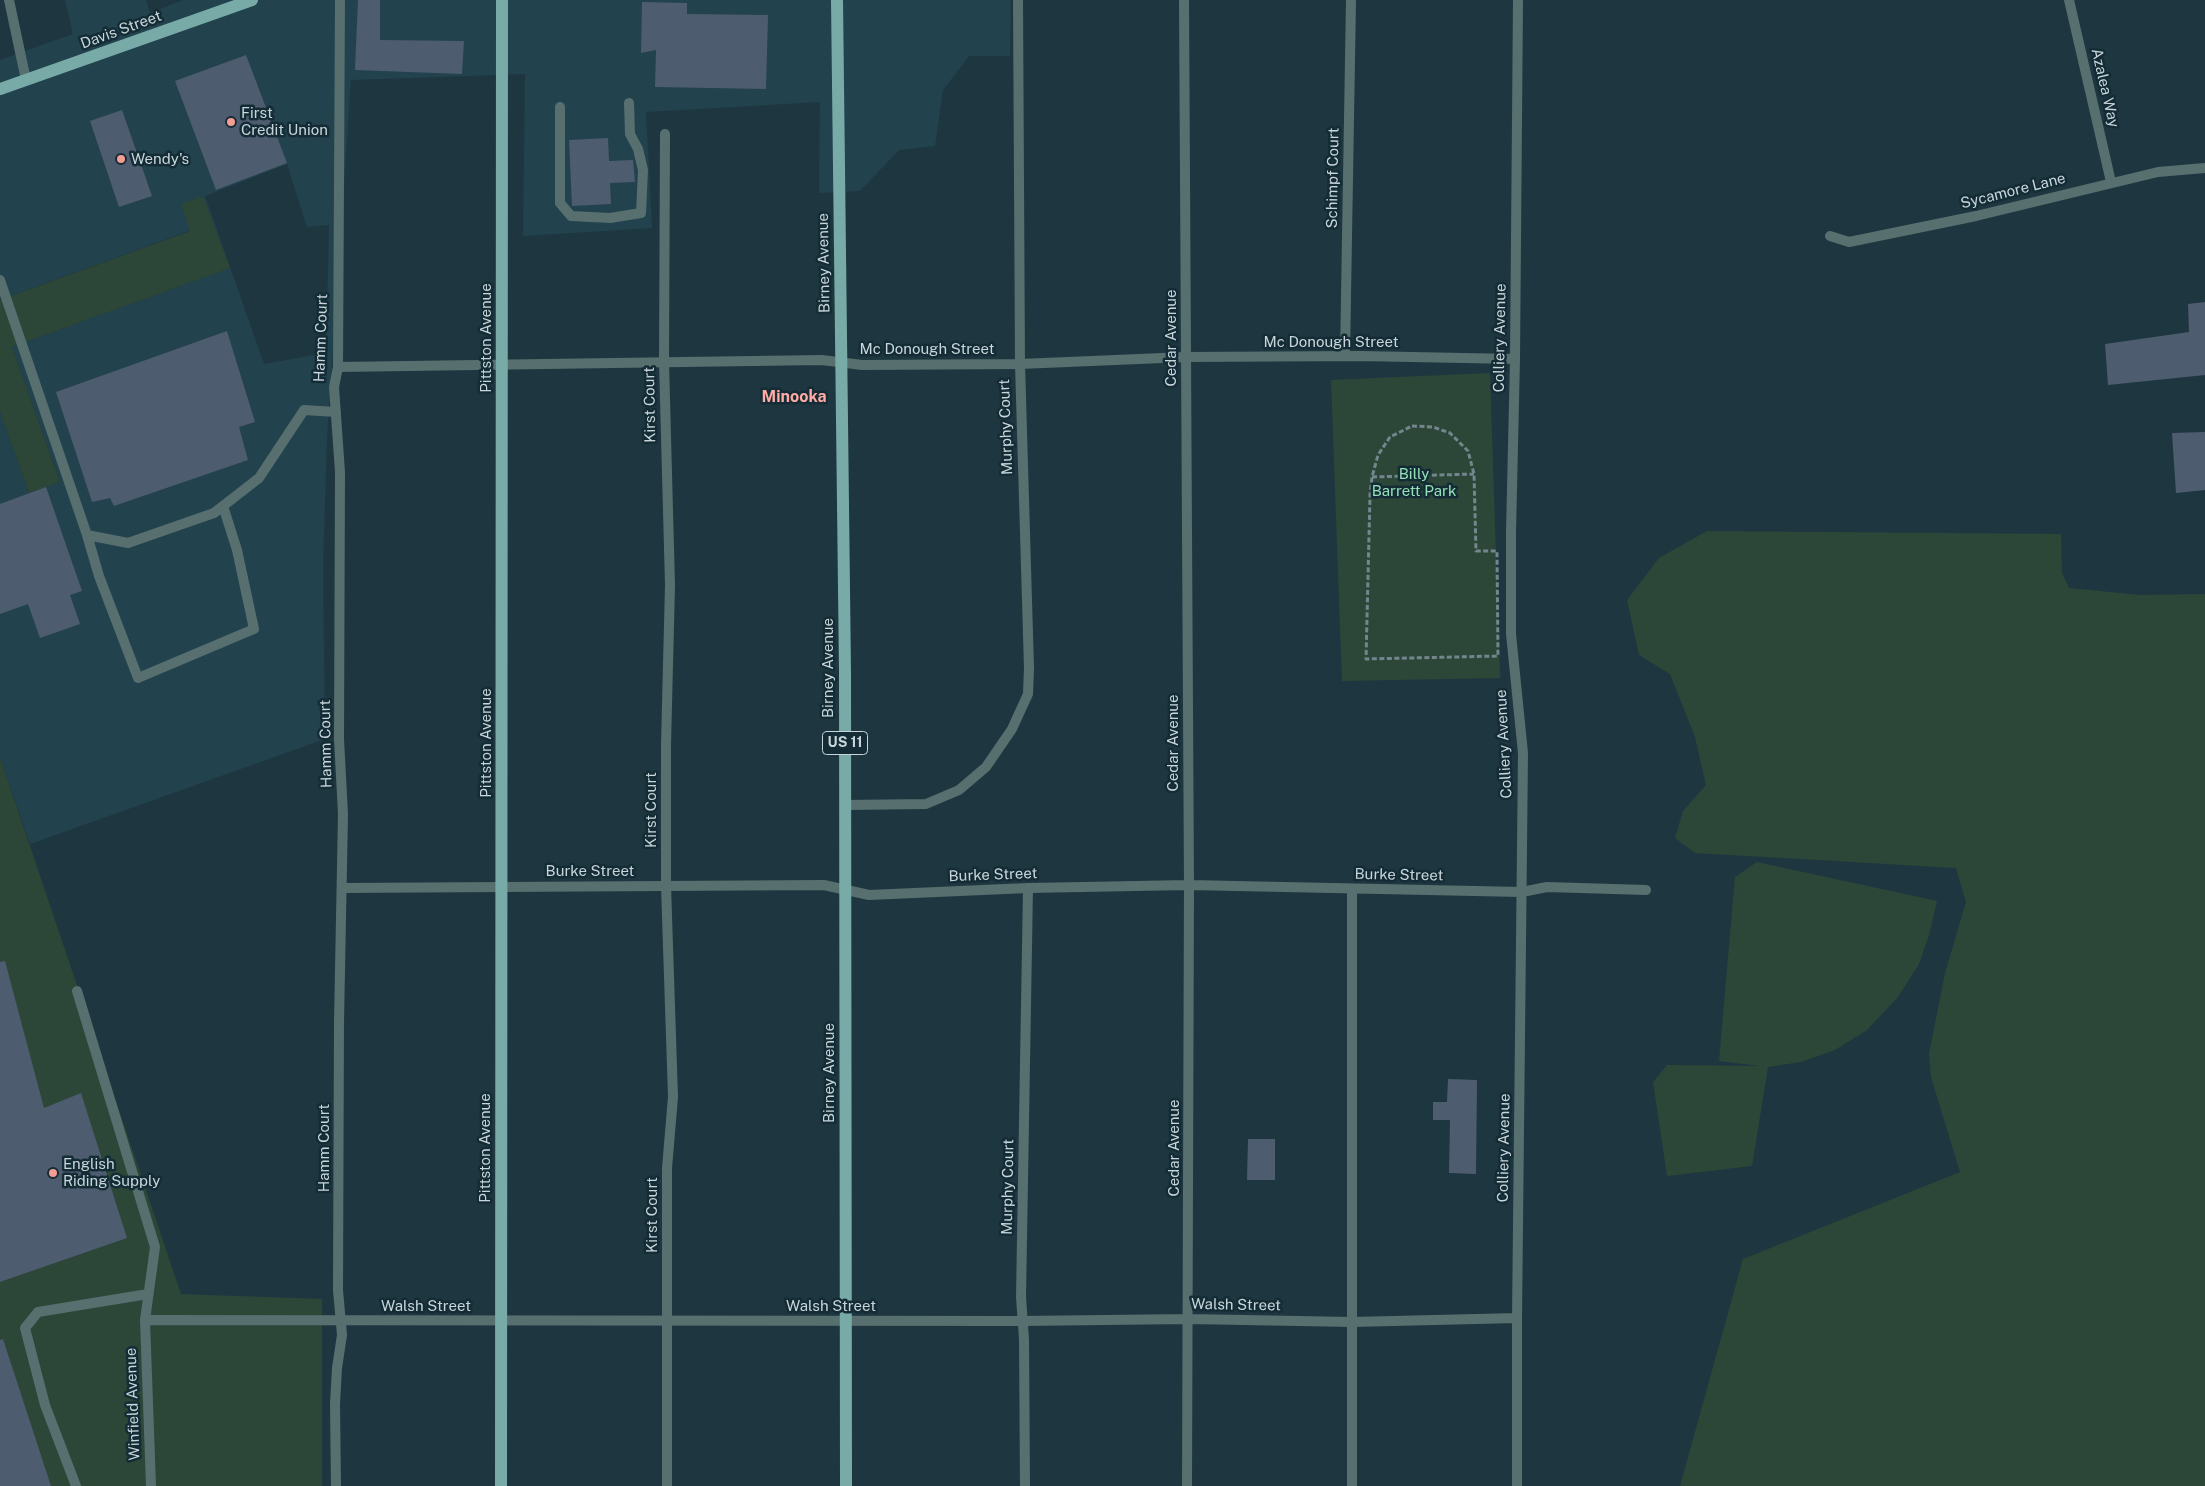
<!DOCTYPE html>
<style>
body{margin:0}
canvas{display:block;background:#1e363f}
</style>
<canvas width="2205" height="1486"></canvas>
<script>
const g = document.querySelector('canvas').getContext('2d');
g.lineJoin = 'round';
function paint(path, color) { g.fillStyle = color; g.fill(path, 'evenodd'); }
const shape = rows => new Path2D(rows.map(r => 'M' + r).join(''));
function trace(path, color, width, dash) { g.strokeStyle = color; g.lineWidth = width; g.lineCap = dash ? 'butt' : 'round'; g.setLineDash(dash || []); g.stroke(path); }
function write(font, color, halo, rows, align = 'center') {
  g.font = font + ' "Public Sans",sans-serif'; g.lineWidth = 5; g.setLineDash([]); g.textBaseline = 'middle'; g.strokeStyle = halo; g.fillStyle = color; for (const [text, x, y, turn = 0] of rows) {
    g.save(); g.translate(x, y); g.rotate((+turn || 0) * Math.PI / 180); g.textAlign = isNaN(turn) ? turn : align; if (halo) g.strokeText(text, 0, 0); g.fillText(text, 0, 0); g.restore();
  }
}
paint(shape([
 [65,0,146,0,150,13,183,0,1011,0,1010,56,969,56,943,90,935,146,899,150,860,191,819,193,820,102,646,112,652,228,523,236,525,74,351,80,327,437,323,566,325,739,30,844,0,757,0,412,29,493,60,481,12,347,229,268,203,196,199,198,191,230,0,300,0,60,73,34],
 [287,164,307,227,329,225,326,353,264,364,205,196]
]), '#22424e');
paint(shape([
 [203,196,230,268,12,347,60,482,29,493,0,412,0,300,190,231,181,204],
 [1490,373,1500,678,1342,681,1331,380],
 [1707,531,2061,534,2062,573,2069,588,2141,595,2205,594,2205,1486,1680,1486,1743,1259,1960,1172,1931,1077,1929,1054,1945,973,1966,902,1956,868,1695,853,1675,838,1683,811,1706,785,1695,737,1670,674,1639,655,1627,600,1659,558],
 [0,757,181,1294,322,1299,322,1486,0,1486],
 [1757,862,1937,901,1929,935,1919,964,1898,997,1867,1030,1835,1050,1801,1062,1768,1067,1752,1166,1667,1176,1653,1082,1667,1065,1760,1066,1719,1061,1735,877]
]), '#2c4638');
paint(shape([
 [358,0,380,0,380,40,464,41,462,74,355,70],
 [642,2,687,3,687,14,768,15,766,89,655,87,656,50,641,53],
 [246,55,287,163,216,190,175,81],
 [122,110,152,196,119,207,90,121],
 [608,138,609,161,633,160,635,182,610,183,611,204,572,206,569,140],
 [2205,302,2205,375,2108,385,2105,344,2189,332,2188,304],
 [227,331,255,422,239,427,248,460,114,506,110,498,92,502,56,392],
 [2205,432,2205,490,2176,493,2172,433],
 [46,487,82,591,70,595,80,624,40,638,28,604,0,614,0,504],
 [5,961,44,1108,81,1093,127,1238,0,1282,0,962],
 [1448,1079,1477,1080,1476,1174,1449,1173,1450,1120,1433,1120,1433,1102,1447,1102],
 [1248,1139,1275,1139,1275,1180,1247,1180],
 [3,1339,51,1486,0,1486,0,1340]
]), '#4e5c6f');
trace(shape([
 [1412,426,1433,427,1450,433,1468,451,1474,474,1476,551,1497,551,1498,656,1366,659,1370,495,1372,477,1378,455,1390,437,1412,426],
 [1372,477,1474,474]
]), '#73868d', 3, [5, 2.5]);
trace(shape([
 [560,107,560,203,571,216,610,218,641,213,643,170,638,149,630,134,629,103],
 [665,134,664,362,670,585,666,744,666,886,673,1097,667,1168,667,1486],
 [0,280,87,535,99,576,138,678,254,629,237,550,223,506],
 [1345,356,1351,0],
 [87,535,128,543,214,513,259,478,304,410,336,412],
 [845,805,926,804,959,790,986,767,1012,729,1028,694,1029,668,1020,364,1018,0],
 [77,991,155,1247,145,1320],
 [76,1486,45,1405,25,1328,38,1312,148,1294],
 [336,1486,335,1404,337,1368,342,1335,338,1290,339,1022,343,814,339,739,340,472,334,387,338,367,340,0],
 [1025,1486,1024,1339,1021,1297,1028,888],
 [1352,1486,1352,889]
]), '#576f6e', 10);
trace(shape([
 [9,0,26,80],
 [1184,0,1189,885,1187,1486],
 [2069,0,2111,182],
 [1830,236,1849,242,1976,216,2158,172,2205,168],
 [338,367,822,360,862,365,1020,364,1186,357,1360,356,1515,359],
 [342,888,824,885,869,895,1028,888,1189,885,1522,892,1547,887,1646,890],
 [151,1486,145,1320,1021,1321,1189,1319,1352,1322,1517,1318],
 [1517,1486,1517,1318,1523,753,1511,634,1511,532,1515,359,1518,0]
]), '#576f6e', 10);
trace(shape([
 [837,0,845,672,846,1486],
 [0,89,252,0],
 [501,1486,502,0]
]), '#78aba8', 12);
for (const [x, y, r, color] of [
 [231,122,5,"#f59c95"],
 [121,159,5,"#f59c95"],
 [53,1173,5,"#f59c95"]
]) { const dot = new Path2D(); dot.arc(x, y, r, 0, 2 * Math.PI); g.fillStyle = color; g.fill(dot); trace(dot, '#142c35', 2); }
for (const [x, y, w] of [
 [845,743,45]
]) { const box = new Path2D(); box.roundRect(x - w / 2, y - 11.5, w, 23, 4); g.fillStyle = '#142c35'; g.fill(box); trace(box, '#c8d6db', 1); }
write('bold 14px', '#c8d6db', null, [
 ["US 11",845,743]
]);
write('15px', '#c8d6db', '#142c35', [
 ["Davis Street",121,30,-20],
 ["Azalea Way",2105,88,77],
 ["Schimpf Court",1333,178,-89],
 ["Sycamore Lane",2013,191,-14],
 ["Birney Avenue",824,263,-91],
 ["Hamm Court",321,338,-88],
 ["Pittston Avenue",486,338,-90],
 ["Cedar Avenue",1171,338,-90],
 ["Colliery Avenue",1500,338,-89],
 ["Mc Donough Street",1331,342],
 ["Mc Donough Street",927,349],
 ["Kirst Court",650,405,-91],
 ["Murphy Court",1006,427,-92],
 ["Birney Avenue",828,668,-90],
 ["Pittston Avenue",486,743,-90],
 ["Cedar Avenue",1173,743,-90],
 ["Hamm Court",326,744,-91],
 ["Colliery Avenue",1504,744,-93],
 ["Kirst Court",651,810,-90],
 ["Burke Street",590,871],
 ["Burke Street",993,875,-2],
 ["Burke Street",1399,875,1],
 ["Birney Avenue",829,1073,-90],
 ["Hamm Court",324,1148,-90],
 ["Pittston Avenue",485,1148,-90],
 ["Cedar Avenue",1174,1148,-90],
 ["Colliery Avenue",1504,1148,-89],
 ["Murphy Court",1008,1187,-89],
 ["Kirst Court",652,1215,-90],
 ["Walsh Street",1236,1305,1],
 ["Walsh Street",426,1306],
 ["Walsh Street",831,1306],
 ["Winfield Avenue",133,1404,-92]
]);
write('15px', '#c8d6db', '#142c35', [
 ["First",241,113],
 ["Credit Union",241,130],
 ["Wendy's",131,159],
 ["English",63,1164],
 ["Riding Supply",63,1181]
], 'left');
write('15px', '#95e0b7', '#142c35', [
 ["Billy",1414,474],
 ["Barrett Park",1414,491]
]);
write('bold 16px', '#ffaba4', '#142c35', [
 ["Minooka",794,397]
]);
</script>
